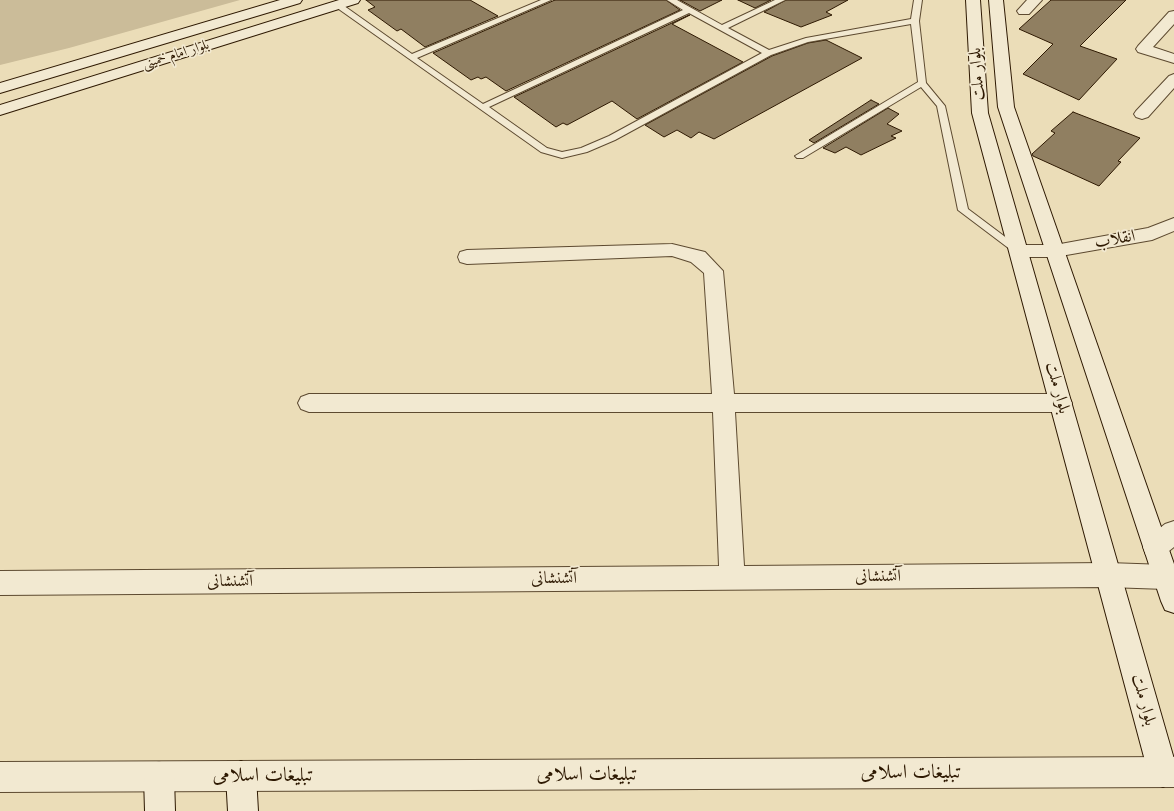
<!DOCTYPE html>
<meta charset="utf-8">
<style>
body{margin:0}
canvas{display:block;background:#ebddb8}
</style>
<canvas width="1174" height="811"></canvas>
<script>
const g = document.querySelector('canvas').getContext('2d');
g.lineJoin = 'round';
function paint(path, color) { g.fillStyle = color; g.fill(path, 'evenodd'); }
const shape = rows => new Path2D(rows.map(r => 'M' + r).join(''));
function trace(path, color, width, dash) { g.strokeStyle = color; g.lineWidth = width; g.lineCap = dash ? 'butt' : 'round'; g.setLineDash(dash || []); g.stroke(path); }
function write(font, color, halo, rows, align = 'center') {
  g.font = font + ' Cardo,Amiri,serif'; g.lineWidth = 3.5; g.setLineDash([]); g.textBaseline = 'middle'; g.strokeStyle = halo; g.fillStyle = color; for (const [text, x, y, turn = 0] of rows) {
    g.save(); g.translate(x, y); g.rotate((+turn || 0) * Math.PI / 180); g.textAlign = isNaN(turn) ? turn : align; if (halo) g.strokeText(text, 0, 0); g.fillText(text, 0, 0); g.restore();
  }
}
paint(shape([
 [0,0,240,0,69,48,0,65]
]), '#cbbc99');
const building = shape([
 [366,0,470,0,498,16,425,47,401,29,397,31,368,10,375,7,366,0],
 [555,0,666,0,680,10,506,91,486,77,481,79,478,77,471,80,433,53,555,0],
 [680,0,722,0,700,11,680,0],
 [738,0,771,0,755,8,738,0],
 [786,0,848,0,826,12,832,15,801,27,764,12,786,0],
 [1051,0,1126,0,1080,46,1117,59,1079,100,1023,74,1053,44,1019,29,1051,0],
 [689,15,690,15,672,24,743,62,637,119,612,101,567,125,563,123,556,127,514,97,689,15],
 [826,40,862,58,714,139,699,132,691,138,677,130,664,137,645,125,772,56,808,43,826,40],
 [871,100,879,104,814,143,809,140,871,100],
 [888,108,899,114,887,124,902,131,891,136,896,138,861,155,846,147,835,153,823,148,888,108],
 [1073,112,1140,138,1118,161,1121,162,1099,186,1033,156,1032,154,1055,133,1051,131,1073,112]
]);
paint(building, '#907f61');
trace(building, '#2e1902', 1);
const lane = shape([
 [541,0,551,0,417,58,483,104,683,10,667,0,677,0,722,25,775,0,785,0,728,28,769,50,806,38,911,19,914,0,922,0,919,21,926,83,945,106,968,209,1024,251,1019,255,1015,253,958,210,937,106,921,87,803,158,797,158,795,156,918,82,911,24,808,42,771,55,615,140,587,152,562,158,541,152,333,5,340,3,412,54,541,0],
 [689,13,762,53,609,136,581,148,562,152,547,148,489,107,689,13]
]);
const street = shape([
 [1027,0,1042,0,1029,14,1019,14,1017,11,1027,0],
 [1174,11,1174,24,1153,47,1174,54,1174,63,1138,52,1136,49,1138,46,1169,12,1174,11],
 [1174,74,1174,88,1148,117,1142,119,1136,117,1134,114,1136,111,1169,76,1174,74],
 [1174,218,1174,231,1152,240,1055,257,1019,257,1012,256,1010,251,1012,246,1019,245,1055,245,1148,228,1174,218],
 [672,244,705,252,723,271,734,394,1061,394,1069,397,1072,403,1069,409,1061,412,735,412,744,566,1108,563,1166,565,1174,568,1174,586,1166,589,1108,587,0,595,0,571,719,566,713,412,309,412,301,409,298,403,301,397,309,394,712,394,704,273,691,262,672,256,467,264,460,262,458,257,460,252,467,250,672,244],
 [1174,521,1174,547,1164,555,1155,558,1146,555,1143,547,1146,539,1165,524,1174,521],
 [1174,757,1174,787,0,792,0,762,1174,757]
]);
const secondary = shape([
 [280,0,302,0,300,3,0,93,0,83,280,0],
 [339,0,360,0,358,3,0,115,0,105,339,0],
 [966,0,980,0,988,113,1174,759,1174,781,1163,787,1153,782,1148,772,972,113,966,0],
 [989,0,1003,0,1014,107,1174,564,1174,613,1165,610,1161,601,998,107,989,0],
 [241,761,251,766,256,776,258,811,228,811,226,776,231,766,241,761],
 [159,762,169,767,174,777,175,811,145,811,144,777,149,767,159,762]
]);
trace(lane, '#5d4a30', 2);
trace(street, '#5d4a30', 2);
trace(secondary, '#2e1902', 2);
paint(lane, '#f2e9d1');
paint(street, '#f2e9d1');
paint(secondary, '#f2e9d1');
write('14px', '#2e1902', '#f2e9d1', [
 ["بلوار امام خمینی",176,55,-17]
]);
write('17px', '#2e1902', '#f2e9d1', [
 ["بلوار ملت",978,74,-94],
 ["انقلاب",1115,240,-10],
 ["بلوار ملت",1057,388,75],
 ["آتشنشانی",878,577],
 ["آتشنشانی",554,579],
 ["آتشنشانی",230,582],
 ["بلوار ملت",1143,700,75]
]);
write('20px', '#2e1902', '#f2e9d1', [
 ["تبلیغات اسلامی",911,773],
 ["تبلیغات اسلامی",587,775],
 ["تبلیغات اسلامی",263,776]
]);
</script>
